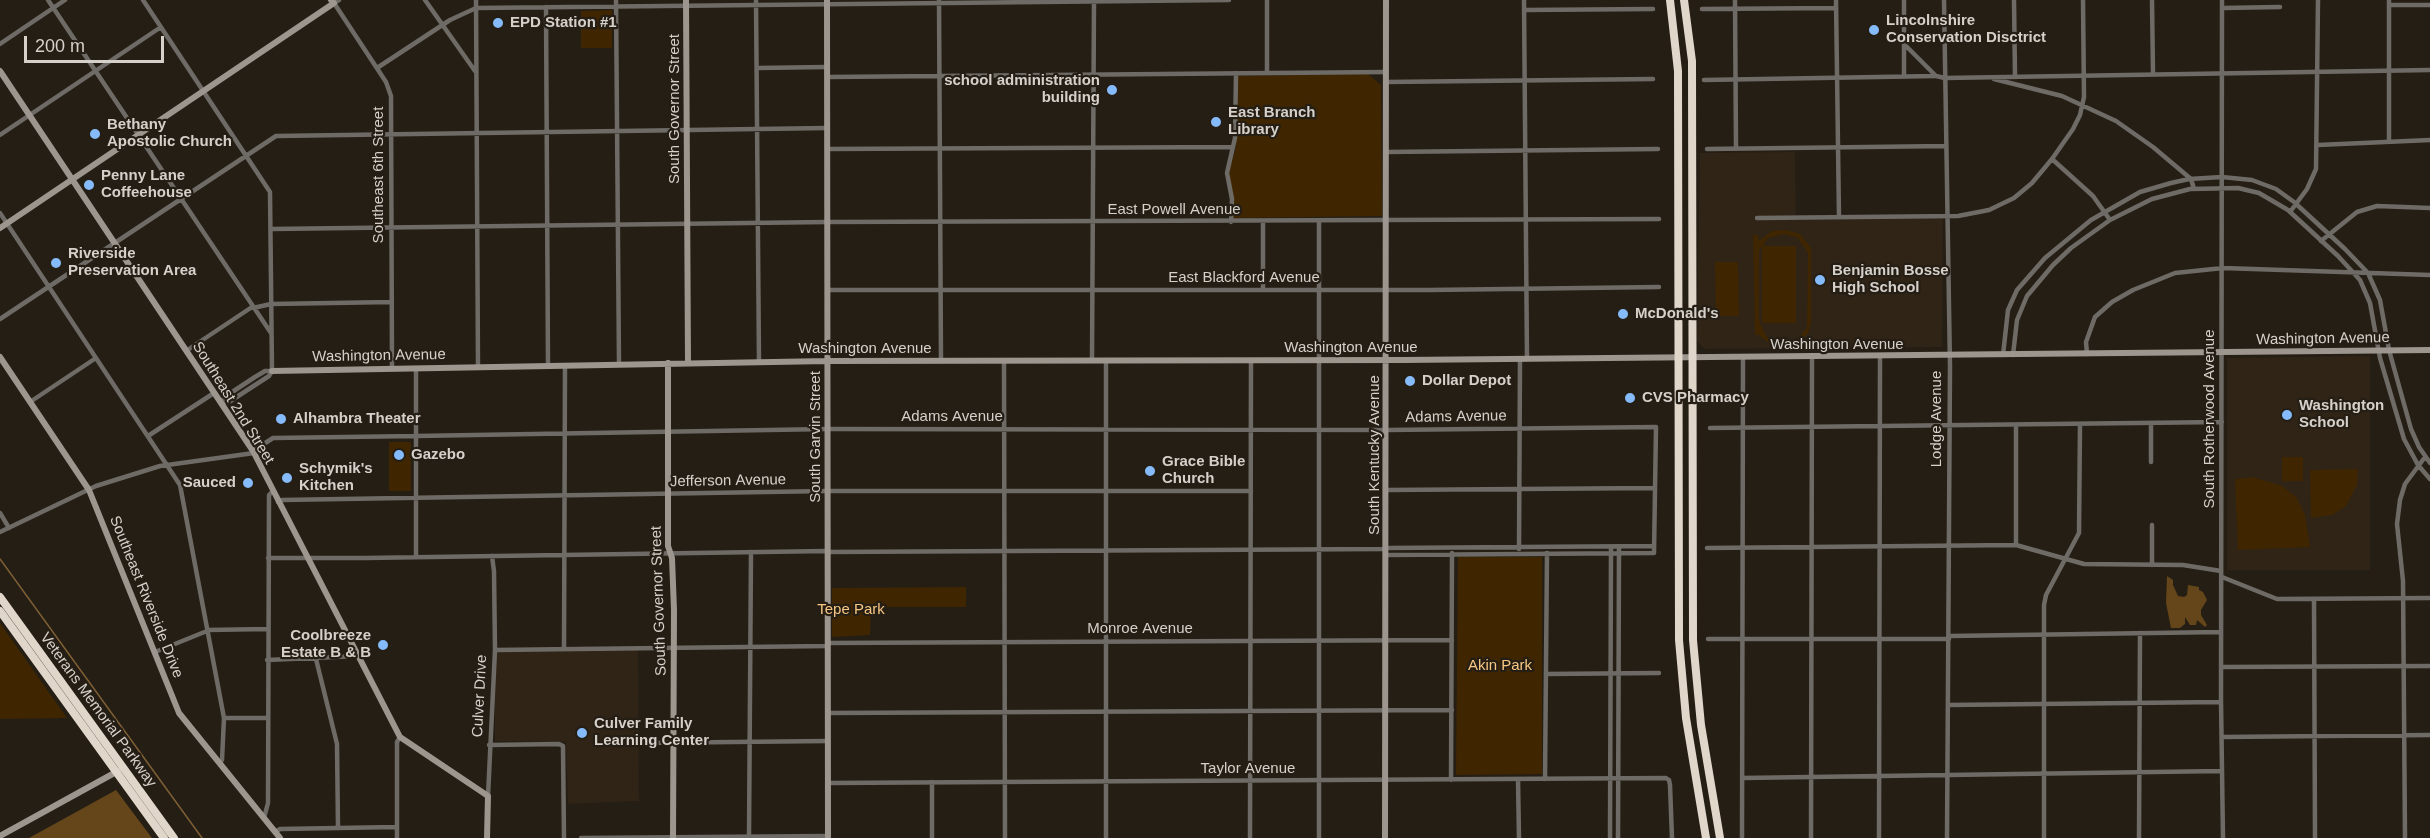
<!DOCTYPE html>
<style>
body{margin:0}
#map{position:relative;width:2430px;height:838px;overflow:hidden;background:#251e15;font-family:Helvetica,sans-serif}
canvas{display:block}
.scale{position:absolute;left:24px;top:36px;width:140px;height:27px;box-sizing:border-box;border:3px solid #d5d0ca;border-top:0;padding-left:8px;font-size:18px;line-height:21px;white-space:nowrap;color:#d5d0ca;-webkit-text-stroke:4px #251e15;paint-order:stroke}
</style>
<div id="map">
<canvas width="2430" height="838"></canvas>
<div class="scale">200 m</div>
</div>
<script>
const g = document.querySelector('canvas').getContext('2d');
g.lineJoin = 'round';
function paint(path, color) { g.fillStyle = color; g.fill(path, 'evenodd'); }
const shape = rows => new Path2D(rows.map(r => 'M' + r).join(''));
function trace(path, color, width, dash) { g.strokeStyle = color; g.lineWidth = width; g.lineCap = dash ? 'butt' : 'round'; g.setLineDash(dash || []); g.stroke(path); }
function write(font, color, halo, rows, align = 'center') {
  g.font = font + ' Helvetica,sans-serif'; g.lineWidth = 4.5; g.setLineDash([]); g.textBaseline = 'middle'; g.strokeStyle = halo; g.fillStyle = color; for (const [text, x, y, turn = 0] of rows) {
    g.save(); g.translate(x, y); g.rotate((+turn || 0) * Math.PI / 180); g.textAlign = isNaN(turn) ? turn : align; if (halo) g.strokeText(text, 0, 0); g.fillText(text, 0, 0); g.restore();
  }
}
paint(shape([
 [1795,152,1796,220,1943,218,1942,347,1704,349,1697,341,1700,153],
 [2370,356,2370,570,2227,570,2227,358],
 [638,649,639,801,568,804,566,742,495,741,495,650]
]), '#2f2416');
paint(shape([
 [612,10,612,48,581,48,581,11],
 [1368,74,1381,85,1382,216,1233,218,1229,172,1236,147,1238,76],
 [1786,230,1800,234,1811,248,1811,322,1808,333,1802,340,1791,346,1781,347,1769,343,1759,335,1755,335,1753,235,1758,235,1759,241,1772,231],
 [1784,234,1798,238,1808,253,1807,328,1798,339,1785,344,1773,341,1766,336,1759,320,1759,251,1768,238],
 [1762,246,1796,246,1796,323,1762,323],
 [1715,262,1738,262,1739,316,1716,316],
 [389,442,411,442,411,491,389,491],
 [2282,457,2303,457,2303,481,2282,481],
 [2358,469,2357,485,2346,506,2332,515,2311,518,2310,470],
 [2253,477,2282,486,2296,497,2305,515,2310,547,2238,550,2235,479],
 [1458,557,1542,557,1542,774,1456,775],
 [966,587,966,607,871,607,870,635,832,637,832,588],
 [0,623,67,718,0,719]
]), '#3f2600');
paint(shape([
 [2167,576,2173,580,2173,585,2178,596,2184,597,2187,595,2188,585,2199,587,2199,590,2203,592,2207,600,2201,610,2201,615,2207,625,2205,627,2197,620,2196,625,2190,625,2185,617,2185,624,2180,628,2171,628,2166,603],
 [116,790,152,838,29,838]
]), '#64461a');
trace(shape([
 [0,559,202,838]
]), '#7f6035', 1.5);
trace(shape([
 [48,0,271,333],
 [143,0,270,192,272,371],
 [339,0,334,3,386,82,391,96,392,367],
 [425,0,475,71],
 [476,0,478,366],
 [616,0,619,364],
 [756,0,759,362],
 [939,0,941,360],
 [1267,0,1267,72],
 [1524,0,1527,359],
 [1735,0,1736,148],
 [1836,0,1839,217],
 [1904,0,1904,76],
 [1944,0,1950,366,1947,838],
 [2014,0,2015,76],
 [2152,0,2153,73],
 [2222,0,2221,701,2223,838],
 [2389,5,2430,5],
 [546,7,548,365],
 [2222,8,2280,7],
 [1702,9,1836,8],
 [1524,10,1653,9],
 [0,44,65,0],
 [1904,44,1936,76,1945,78,2430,70],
 [377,68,450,20,476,8,1229,0],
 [757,68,827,67],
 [827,77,1386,72],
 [1994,79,2062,96,2116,121,2153,147,2191,179,2194,189],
 [1704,80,1935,76],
 [1386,82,1653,79],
 [0,135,161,27],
 [2389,141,2389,0],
 [2318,145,2430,140],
 [827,149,1233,147],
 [1707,149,1946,146],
 [1386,152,1658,149],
 [2052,159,2093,196,2110,220],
 [2290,212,2307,189,2316,169,2318,0],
 [0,213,180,485,224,718,222,760,219,763],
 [1757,218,1958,216,1989,210,2014,198,2032,183,2052,159,2073,129,2080,115,2084,97,2083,0],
 [1231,222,1232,199,1227,173,1235,138,1236,73],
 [1319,222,1319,838],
 [271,229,827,222,1659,219],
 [2321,241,2357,212,2377,206,2430,208],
 [828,290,1430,290,1659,287],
 [1263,290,1263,222],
 [253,308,271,304,392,302],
 [0,319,276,136,827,128],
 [186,351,252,307],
 [2087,354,2086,342,2095,317,2112,302,2133,290,2175,273,2223,268,2430,275],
 [2003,355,2008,310,2017,290,2045,258,2091,220,2140,192,2171,183,2189,179,2222,177,2252,180,2276,189,2294,202,2345,249,2368,273,2380,300,2389,350,2411,429,2419,447,2430,463],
 [2013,355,2017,320,2027,296,2053,265,2071,248,2110,220,2152,199,2190,189,2238,188,2259,193,2288,210,2338,256,2360,280,2370,303,2380,358,2404,439,2418,465,2430,479],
 [1004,360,1005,838],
 [1092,360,1094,0],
 [30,402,96,358],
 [221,402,226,396,255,377,265,371,272,371],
 [221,402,229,402,269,376,272,371],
 [2151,423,2151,462],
 [2016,425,2016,545],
 [1710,428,2222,422],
 [148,436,214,393],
 [253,451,273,438,416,436,827,429,1387,430,1656,427,1654,553,1387,555],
 [1387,490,1655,488],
 [278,502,282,500,827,491,1251,491],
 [0,513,9,528],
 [2152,525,2152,565],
 [0,532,96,486,160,466,254,453],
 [1387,548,1654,546],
 [1707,548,2016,545,2084,564,2183,565,2221,571],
 [1519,549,1520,359],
 [827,552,1386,549],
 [416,557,416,368],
 [268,558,365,558,827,551],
 [2222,577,2277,599,2430,598],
 [2314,599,2315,838],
 [207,630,268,629],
 [1949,636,2221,632],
 [1708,639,1949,639],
 [828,643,1452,640],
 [564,649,565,365],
 [495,650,828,646],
 [155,652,207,631],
 [316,659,337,744,338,828],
 [267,660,358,656],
 [2221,667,2430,666],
 [1546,674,1659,673],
 [1948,705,2221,702],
 [828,713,1452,710],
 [224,718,267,718],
 [2222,737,2430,735],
 [638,743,828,741],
 [489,745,559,744,563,746,564,838],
 [1742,778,2222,771],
 [1518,779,1519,838],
 [1545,779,1547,553],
 [1451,780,1452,553],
 [828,783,1666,778,1669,780,1670,785,1672,838],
 [488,796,495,650,494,571,492,556],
 [264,818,268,803,269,495,273,491],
 [275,832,280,829,396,827],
 [749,836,751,552],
 [397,838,397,742,400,737],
 [581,838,828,836],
 [932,838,932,782],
 [1106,838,1106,360],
 [1250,838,1251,360],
 [1610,838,1611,547],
 [1618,838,1619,546],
 [1742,838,1743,358],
 [1811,838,1812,357],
 [1879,838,1880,357],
 [2044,838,2044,605,2046,595,2079,533,2080,424],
 [2139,838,2140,633],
 [2405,838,2403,581,2397,524,2400,500,2405,484,2425,457]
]), '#6e6b66', 4.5);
trace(shape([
 [686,0,688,363],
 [827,0,828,838],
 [0,71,253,451,400,737,488,796,487,838],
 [0,228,334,3,331,0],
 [0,357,89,490,179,713,280,838],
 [668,363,668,546,672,558,674,610,673,838],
 [272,371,828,361,1403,360,2430,350],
 [0,836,118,771],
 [1385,838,1386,0]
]), '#9c968e', 6);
trace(shape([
 [1670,0,1678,71,1679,640,1686,718,1706,838],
 [1684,0,1692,61,1693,640,1701,725,1720,838],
 [0,597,174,838],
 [0,611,164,838]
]), '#e0d6ca', 8);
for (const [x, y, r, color] of [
 [498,23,6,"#86bbfb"],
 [1874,30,6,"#86bbfb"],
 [1112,90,6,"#86bbfb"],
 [1216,122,6,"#86bbfb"],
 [95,134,6,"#86bbfb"],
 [89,185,6,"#86bbfb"],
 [56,263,6,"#86bbfb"],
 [1820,280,6,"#86bbfb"],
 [1623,314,6,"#86bbfb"],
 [1410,381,6,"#86bbfb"],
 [1630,398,6,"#86bbfb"],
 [2287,415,6,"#86bbfb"],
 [281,419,6,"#86bbfb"],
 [399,455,6,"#86bbfb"],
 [1150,471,6,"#86bbfb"],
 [287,478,6,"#86bbfb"],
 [248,483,6,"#86bbfb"],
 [383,645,6,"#86bbfb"],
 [582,733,6,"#86bbfb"]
]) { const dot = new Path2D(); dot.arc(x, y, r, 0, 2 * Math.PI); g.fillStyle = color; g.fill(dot); trace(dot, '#251e15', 2); }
write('bold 15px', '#d5d0ca', '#251e15', [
 ["Lincolnshire",1886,21],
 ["Conservation Disctrict",1886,38],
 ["EPD Station #1",510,23],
 ["school administration",1100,81,"right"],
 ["building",1100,98,"right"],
 ["East Branch",1228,113],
 ["Library",1228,130],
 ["Bethany",107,125],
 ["Apostolic Church",107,142],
 ["Penny Lane",101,176],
 ["Coffeehouse",101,193],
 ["Riverside",68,254],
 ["Preservation Area",68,271],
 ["Benjamin Bosse",1832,271],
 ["High School",1832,288],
 ["McDonald's",1635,314],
 ["Dollar Depot",1422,381],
 ["CVS Pharmacy",1642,398],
 ["Washington",2299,406],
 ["School",2299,423],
 ["Alhambra Theater",293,419],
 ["Gazebo",411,455],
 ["Grace Bible",1162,462],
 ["Church",1162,479],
 ["Schymik's",299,469],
 ["Kitchen",299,486],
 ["Sauced",236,483,"right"],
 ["Coolbreeze",371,636,"right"],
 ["Estate B & B",371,653,"right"],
 ["Culver Family",594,724],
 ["Learning Center",594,741]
], 'left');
write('15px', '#d5d0ca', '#251e15', [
 ["South Governor Street",675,109,-90],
 ["Southeast 6th Street",379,175,-90],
 ["East Powell Avenue",1174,210],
 ["East Blackford Avenue",1244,278],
 ["Washington Avenue",2323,339,-1],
 ["Washington Avenue",1837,345],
 ["Washington Avenue",1351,348],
 ["Washington Avenue",865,349],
 ["Washington Avenue",379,356,-1],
 ["Southeast 2nd Street",233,403,58],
 ["Adams Avenue",952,417],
 ["Adams Avenue",1456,417,-1],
 ["Lodge Avenue",1937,419,-90],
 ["South Rotherwood Avenue",2210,419,-90],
 ["South Garvin Street",816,437,-90],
 ["South Kentucky Avenue",1375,455,-90],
 ["Jefferson Avenue",728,481,-1],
 ["Southeast Riverside Drive",146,597,68],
 ["South Governor Street",659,601,-92],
 ["Monroe Avenue",1140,629],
 ["Culver Drive",480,696,-87],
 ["Veterans Memorial Parkway",98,710,54],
 ["Taylor Avenue",1248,769]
]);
write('15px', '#f7c682', '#251e15', [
 ["Tepe Park",851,610],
 ["Akin Park",1500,666]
]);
</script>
